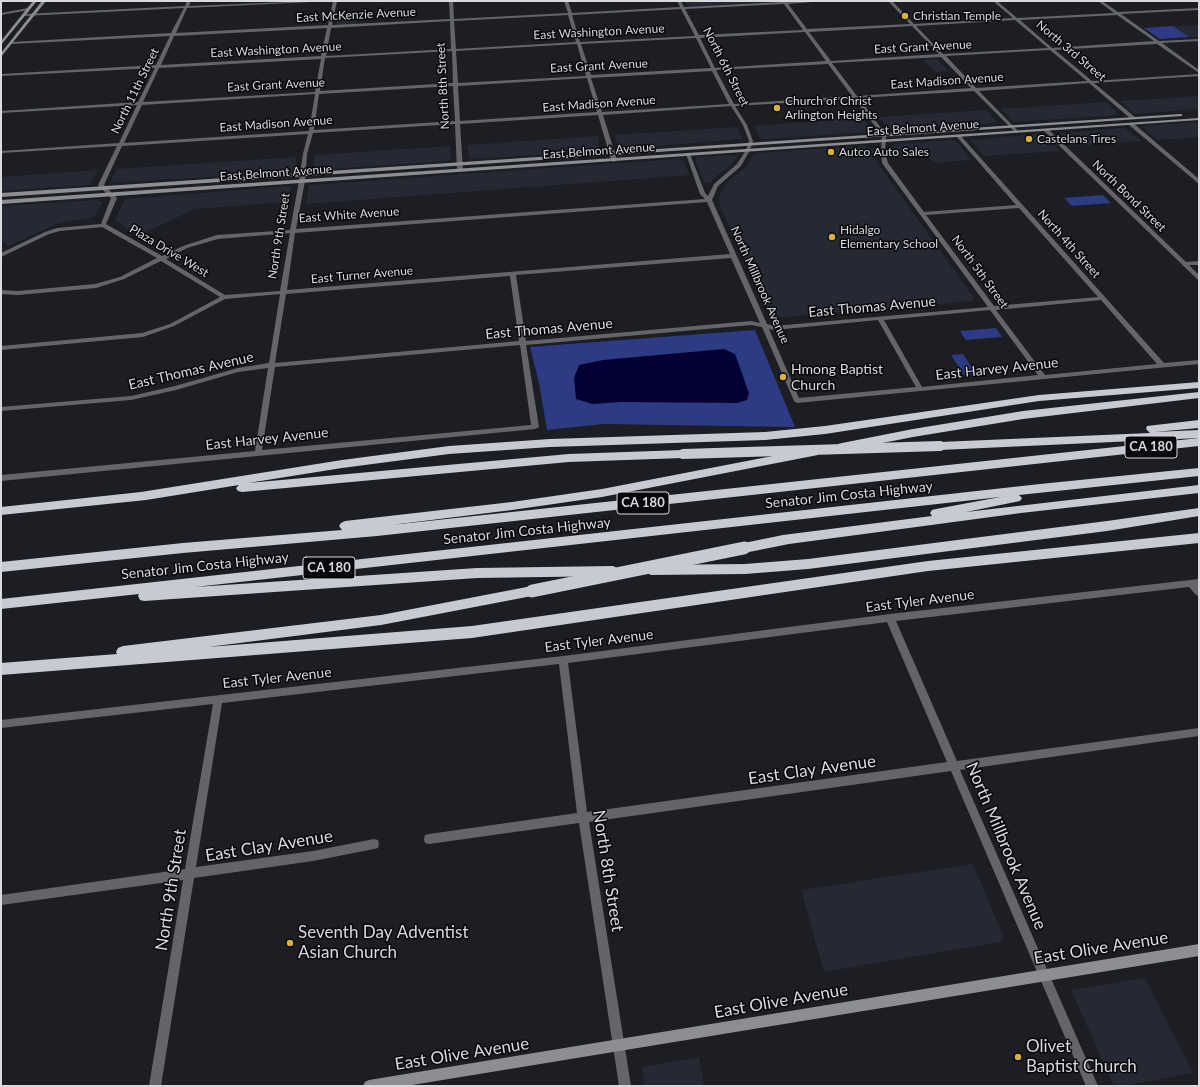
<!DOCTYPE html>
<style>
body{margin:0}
#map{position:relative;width:1200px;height:1087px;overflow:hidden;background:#1c1e24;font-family:Lato,sans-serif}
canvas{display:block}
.frame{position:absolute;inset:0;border:2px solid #d8dade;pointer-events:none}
</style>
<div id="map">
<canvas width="1200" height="1087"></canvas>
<div class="frame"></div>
</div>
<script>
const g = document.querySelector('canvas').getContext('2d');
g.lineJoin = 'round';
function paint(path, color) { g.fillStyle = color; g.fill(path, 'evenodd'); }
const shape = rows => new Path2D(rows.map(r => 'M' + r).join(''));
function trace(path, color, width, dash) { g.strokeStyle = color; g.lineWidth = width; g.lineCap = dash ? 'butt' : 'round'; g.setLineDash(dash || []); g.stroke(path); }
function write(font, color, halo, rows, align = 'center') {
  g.font = font + ' Lato,sans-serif'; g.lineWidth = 3; g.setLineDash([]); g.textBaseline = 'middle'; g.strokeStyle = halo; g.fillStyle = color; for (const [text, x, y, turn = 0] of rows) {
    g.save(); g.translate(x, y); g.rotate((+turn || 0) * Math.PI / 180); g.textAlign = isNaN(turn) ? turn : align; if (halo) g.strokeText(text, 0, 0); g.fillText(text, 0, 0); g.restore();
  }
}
paint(shape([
 [685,1,778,1,689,6,687,5],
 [358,12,356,24,336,25,338,13],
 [1199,25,1199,37,1189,37,1173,26],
 [937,59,949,71,935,72,923,60],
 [1199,96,1199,109,1135,114,1120,101],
 [1106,102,1119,115,1014,122,1001,109],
 [986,110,998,123,889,130,879,117],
 [863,118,873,132,761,139,753,126],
 [1199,122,1199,137,1157,140,1142,126],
 [737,127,743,139,620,149,614,135],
 [1125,128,1141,141,1070,146,1057,133],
 [1040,134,1045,135,1060,151,984,156,970,140],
 [598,136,599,151,470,159,467,145],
 [951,140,956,141,971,160,933,163,928,156,892,158,891,153,893,146,895,144],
 [450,146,451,159,447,161,314,170,314,155],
 [865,146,874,149,876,161,974,298,972,301,931,305,775,318,770,316,720,206,719,198,722,190,727,182,746,167,753,155,756,153],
 [735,155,738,156,733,163,714,178,710,183,704,183,695,159,697,157],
 [296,157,296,170,292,172,110,183,116,169],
 [678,159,683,160,690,175,306,204,309,185],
 [98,170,89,185,1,191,1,177],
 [291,186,288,202,195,209,137,236,115,220,125,199],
 [96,200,103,202,94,217,56,224,9,246,1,241,1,206],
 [973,864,1003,936,1003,940,1000,942,824,972,801,890],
 [1145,978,1193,1073,1123,1086,1114,1086,1071,990],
 [699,1057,704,1086,644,1086,642,1067]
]), '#252933');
paint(shape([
 [1173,26,1189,37,1160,39,1144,28],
 [1103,195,1111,203,1072,206,1064,198],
 [996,328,1002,337,966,340,960,331],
 [755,330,795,427,603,424,547,430,539,383,530,347],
 [963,354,976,374,964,375,951,355]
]), '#2d3b85');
paint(shape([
 [724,349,735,354,749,393,747,400,737,403,621,402,592,404,576,399,574,378,579,365,603,360]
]), '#040033');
paint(shape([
 [187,1,191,1,189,6,313,1,311,2,187,8,176,33,328,25,333,1,337,1,332,25,450,19,449,1,453,1,454,19,568,13,564,1,568,1,572,13,680,7,677,1,681,1,684,7,800,1,824,1,788,4,807,29,910,24,888,1,892,1,914,24,1013,18,993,1,997,1,1017,18,1114,13,1098,1,1102,1,1118,12,1199,8,1199,10,1121,14,1159,41,1199,39,1199,41,1162,43,1199,70,1199,73,1157,44,1055,50,1092,81,1199,74,1199,76,1094,83,1135,117,1135,119,1131,119,1089,83,979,91,1018,131,1018,132,1016,133,974,91,859,98,886,135,885,152,888,163,924,212,1016,205,956,136,960,135,1164,363,1199,360,1199,364,797,403,794,401,762,327,751,325,526,345,539,427,535,429,1,481,1,475,255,451,268,368,238,372,176,390,131,400,1,411,1,407,131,396,175,386,238,368,269,363,280,294,225,299,174,326,143,337,1,350,1,346,142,333,170,324,220,297,161,261,124,279,96,288,18,295,1,294,1,290,18,291,95,284,120,277,157,258,102,227,60,231,49,234,1,257,1,253,45,232,57,228,101,224,111,198,98,185,117,146,1,153,1,151,119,143,137,105,1,113,1,111,138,102,155,68,1,76,1,74,156,65,170,36,11,44,9,43,11,42,171,33,184,8,24,16,22,15,24,14,185,6,187,1],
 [784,4,803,30,699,35,685,9,784,4],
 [681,9,695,36,580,42,572,15,681,9],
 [568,15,576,42,456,49,454,21,568,15],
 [1117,15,1154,41,1052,48,1020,20,1117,15],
 [1015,20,1048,48,943,54,916,26,1015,20],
 [450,21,451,49,326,56,331,28,450,21],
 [912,26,939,54,831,61,809,32,912,26],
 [327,28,321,56,161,65,174,36,327,28],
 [805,32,826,61,715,68,700,38,805,32],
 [696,38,711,68,591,75,581,44,696,38],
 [577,44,586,76,458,83,456,51,577,44],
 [1050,50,1087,81,976,88,946,56,1050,50],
 [452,51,453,83,320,91,325,58,452,51],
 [941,57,971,88,857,96,832,63,941,57],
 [321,59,315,92,143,102,159,68,321,59],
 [828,64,852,96,734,104,716,70,828,64],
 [712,71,729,104,602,112,591,78,712,71],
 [587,78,597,112,460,121,458,86,587,78],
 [453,86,455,121,314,130,319,94,453,86],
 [315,94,309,131,124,143,142,105,315,94],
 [854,99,882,135,881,152,882,163,988,307,774,326,767,324,712,200,718,186,741,166,750,150,753,141,747,125,735,106,854,99],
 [731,106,743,125,749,141,746,150,737,164,714,184,708,196,705,193,690,154,688,153,686,154,700,194,705,199,296,229,305,181,307,154,313,133,455,124,457,170,460,172,463,170,460,124,598,115,611,160,614,162,617,160,603,115,731,106],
 [308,134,303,154,299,181,290,230,217,235,183,246,162,256,106,224,117,198,104,185,122,146,308,134],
 [707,202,730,254,287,290,295,233,707,202],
 [1019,208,1098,297,994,306,926,215,1019,208],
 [290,233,280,291,225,295,166,259,187,248,218,239,290,233],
 [731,258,760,323,751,321,526,341,516,275,731,258],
 [510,276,519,341,275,363,286,294,510,276],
 [1101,300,1157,364,1045,375,996,310,1101,300],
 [990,310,1038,375,922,387,884,320,990,310],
 [878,320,916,387,799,398,769,329,774,330,878,320],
 [520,345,531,425,262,450,275,367,520,345],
 [28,8,29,10,1,15,1,13,28,8],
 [1129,123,1133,123,1199,179,1199,184,1129,125,1129,123],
 [1044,129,1048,129,1186,262,1199,261,1199,265,1189,265,1199,275,1199,280,1197,279,1044,131,1044,129],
 [1199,579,1199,585,1198,585,1199,596,1196,595,1189,587,896,621,957,761,1199,728,1199,736,960,770,1098,1086,1086,1086,951,771,589,822,631,1086,619,1086,579,823,429,844,425,843,424,839,425,835,429,834,577,813,559,664,222,703,196,867,313,851,374,839,378,840,379,844,378,848,374,849,313,861,194,878,161,1086,149,1086,183,880,1,905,1,895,185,869,213,704,1,728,1,720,563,656,890,614,1199,579],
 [887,622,947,762,587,812,568,663,887,622]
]), '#646569');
paint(shape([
 [33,1,37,1,1,45,1,41,33,1],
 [42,1,46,1,1,57,1,53,42,1],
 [1180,114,1182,114,1182,116,1,197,1,193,1180,114],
 [1199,118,1199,120,1,204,1,200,1199,118],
 [1199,944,1199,956,406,1086,363,1086,365,1082,369,1080,1199,944]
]), '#8c8e93');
paint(shape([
 [1199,382,1199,388,1039,401,825,434,765,440,550,447,449,454,342,468,248,483,569,454,683,450,687,451,688,454,687,457,683,458,569,462,242,492,238,491,236,488,239,485,146,500,1,515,1,507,141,492,342,460,449,446,550,439,765,432,825,426,1039,395,1199,382],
 [1199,392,1199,398,1023,419,913,437,842,451,838,450,837,447,838,444,842,443,913,429,1023,411,1199,392],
 [1199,420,1199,428,1154,432,1199,430,1199,438,940,450,936,449,935,446,936,443,940,442,1150,433,1146,429,1147,426,1199,420],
 [1199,438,1199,446,377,536,183,553,1,572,1,562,183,543,342,530,339,526,341,523,345,521,512,502,602,489,814,448,818,449,819,452,818,455,602,497,512,510,391,525,1199,438],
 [1199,468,1199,476,1019,495,1022,498,1020,501,966,512,1199,485,1199,493,1021,513,789,544,744,553,740,551,738,548,740,545,744,543,783,535,932,516,930,513,932,510,936,509,1000,497,195,587,477,568,613,566,617,568,619,571,617,574,613,576,477,578,144,601,140,600,138,596,139,594,1,609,1,599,1040,484,1199,468],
 [1199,508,1199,516,1107,531,808,569,745,574,651,575,647,573,645,570,647,567,651,565,745,564,808,559,1107,521,1199,508],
 [1199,533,1199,543,928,571,472,638,1,675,1,663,117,654,116,652,118,648,123,646,381,615,532,586,536,587,538,591,536,595,532,596,381,625,208,647,472,626,928,561,1199,533]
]), '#c7cad2');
trace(shape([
 [683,454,940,446]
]), '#c7cad2', 10);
trace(shape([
 [532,591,744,548]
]), '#c7cad2', 13);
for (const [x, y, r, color] of [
 [905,16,4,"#dab334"],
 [777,108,4,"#dab334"],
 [1029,139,4,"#dab334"],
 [831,152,4,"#dab334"],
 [832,237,4,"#dab334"],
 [783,377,4,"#dab334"],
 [290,943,4,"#dab334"],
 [1018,1057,4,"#dab334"]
]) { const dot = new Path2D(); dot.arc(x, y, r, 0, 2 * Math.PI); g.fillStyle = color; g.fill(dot); trace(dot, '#08080b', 1.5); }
write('12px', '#d8dade', '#08080b', [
 ["East McKenzie Avenue",356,15,-3],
 ["East Washington Avenue",599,32,-3],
 ["East Grant Avenue",923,47,-3],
 ["East Washington Avenue",276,50,-3],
 ["North 3rd Street",1071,51,40],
 ["East Grant Avenue",599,66,-3],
 ["North 6th Street",726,67,63],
 ["East Madison Avenue",947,81,-4],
 ["East Grant Avenue",276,85,-3],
 ["North 8th Street",443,86,-93],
 ["North 11th Street",135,91,-64],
 ["East Madison Avenue",599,104,-4],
 ["East Madison Avenue",276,124,-4],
 ["East Belmont Avenue",923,128,-4],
 ["East Belmont Avenue",599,151,-4],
 ["East Belmont Avenue",276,173,-4],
 ["North Bond Street",1129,196,44],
 ["East White Avenue",349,215,-4],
 ["North 9th Street",279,236,-81],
 ["North 4th Street",1069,244,48],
 ["Plaza Drive West",169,251,31],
 ["North 5th Street",980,272,54],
 ["East Turner Avenue",362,275,-5],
 ["North Millbrook Avenue",760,285,66]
]);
write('12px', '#d8dade', '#08080b', [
 ["Christian Temple",913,16],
 ["Church of Christ",785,101],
 ["Arlington Heights",785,115],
 ["Castelans Tires",1037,139],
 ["Autco Auto Sales",839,152],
 ["Hidalgo",840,230],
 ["Elementary School",840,244]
], 'left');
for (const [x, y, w] of [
 [1151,447,52],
 [643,503,52],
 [329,568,52]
]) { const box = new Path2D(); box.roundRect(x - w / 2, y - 11, w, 22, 3); g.fillStyle = '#08080b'; g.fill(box); trace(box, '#d8dade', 1); }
write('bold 13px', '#d8dade', null, [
 ["CA 180",1151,447],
 ["CA 180",643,503],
 ["CA 180",329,568]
]);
write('14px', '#d8dade', '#08080b', [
 ["East Thomas Avenue",872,307,-5],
 ["East Thomas Avenue",549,329,-5],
 ["East Harvey Avenue",997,369,-6],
 ["East Thomas Avenue",191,371,-13],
 ["East Harvey Avenue",267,439,-6],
 ["Senator Jim Costa Highway",849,495,-6],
 ["Senator Jim Costa Highway",527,531,-6],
 ["Senator Jim Costa Highway",205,566,-6],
 ["East Tyler Avenue",920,601,-7],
 ["East Tyler Avenue",599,641,-7],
 ["East Tyler Avenue",277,678,-6]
]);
write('14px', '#d8dade', '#08080b', [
 ["Hmong Baptist",791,369],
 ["Church",791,385]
], 'left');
write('17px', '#d8dade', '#08080b', [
 ["East Clay Avenue",812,770,-8],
 ["East Clay Avenue",269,846,-9],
 ["North Millbrook Avenue",1006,846,67],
 ["North 8th Street",608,871,81],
 ["North 9th Street",171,890,-81],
 ["East Olive Avenue",1101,948,-9],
 ["East Olive Avenue",781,1001,-10],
 ["East Olive Avenue",462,1054,-9]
]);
write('17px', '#d8dade', '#08080b', [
 ["Seventh Day Adventist",298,933],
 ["Asian Church",298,953],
 ["Olivet",1026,1047],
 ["Baptist Church",1026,1067]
], 'left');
</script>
